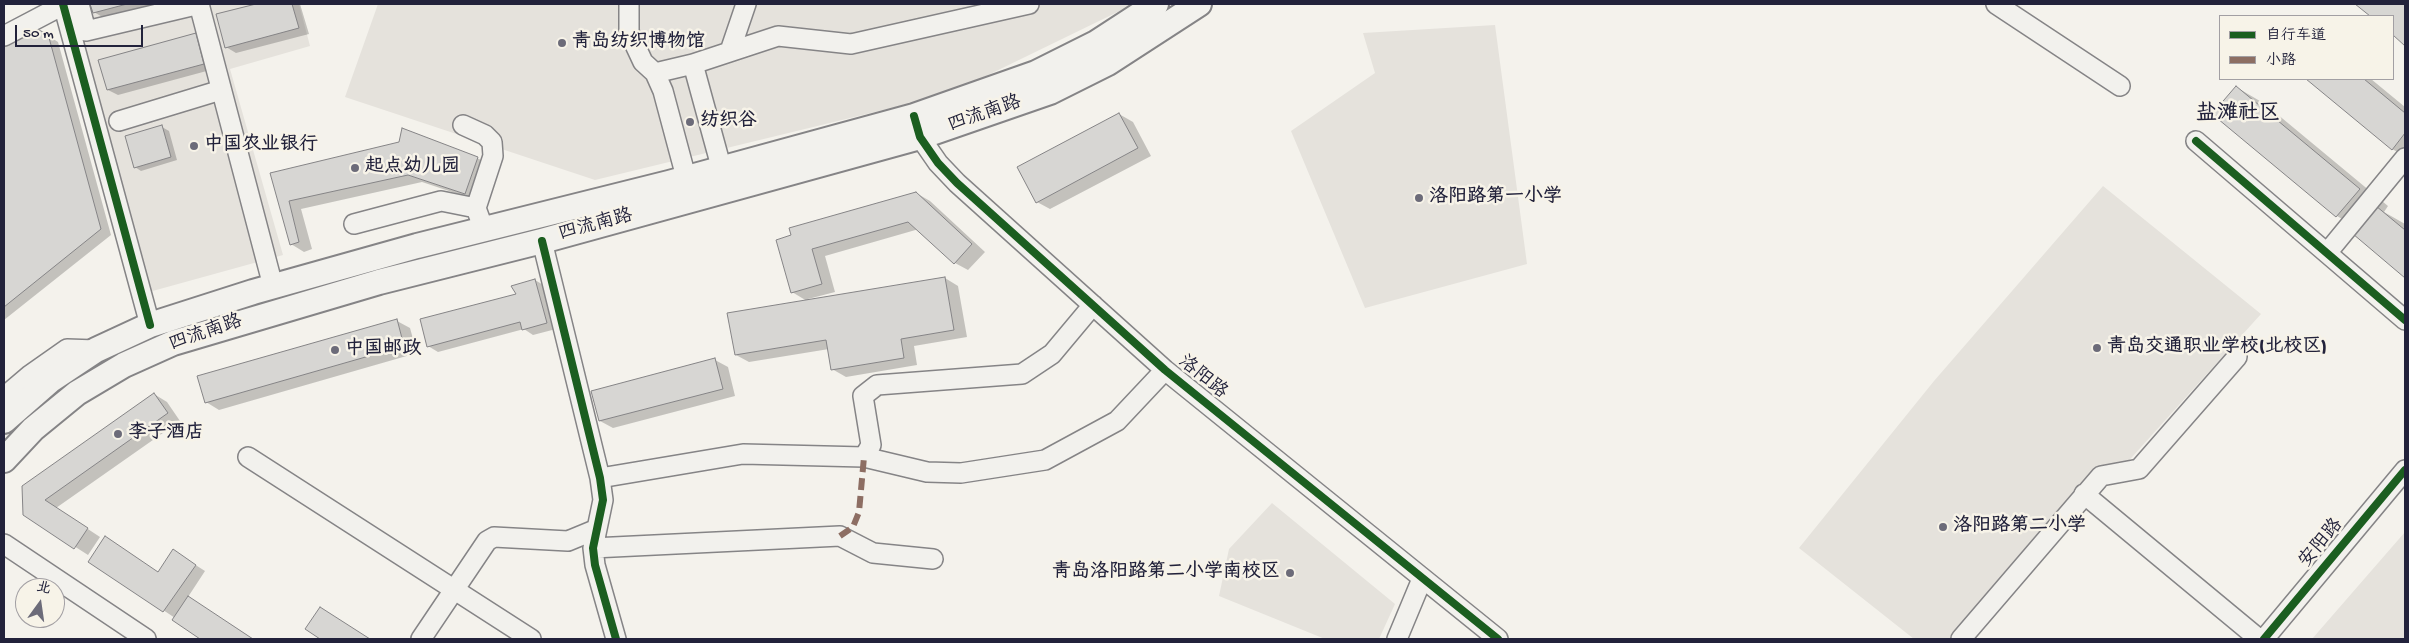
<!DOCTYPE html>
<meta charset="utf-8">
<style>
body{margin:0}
#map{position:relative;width:2409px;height:643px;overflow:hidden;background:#f4f2ec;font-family:"Gochi Hand","LXGW WenKai TC",sans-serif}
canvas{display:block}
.frame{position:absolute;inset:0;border:5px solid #22223b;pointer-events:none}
.legend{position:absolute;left:2219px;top:15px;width:175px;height:65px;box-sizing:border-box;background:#f7f3e8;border:1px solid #a29fa3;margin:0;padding:6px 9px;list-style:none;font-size:15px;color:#22223b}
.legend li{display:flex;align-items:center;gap:10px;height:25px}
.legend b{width:25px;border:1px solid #a29fa3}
.north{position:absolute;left:15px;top:578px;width:50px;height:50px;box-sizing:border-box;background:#f7f3e8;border:1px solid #a29fa3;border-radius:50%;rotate:14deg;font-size:14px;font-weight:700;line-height:20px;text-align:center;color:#22223b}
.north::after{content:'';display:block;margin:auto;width:18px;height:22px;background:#6c6b79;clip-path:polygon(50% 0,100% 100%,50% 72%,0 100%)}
.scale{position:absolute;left:15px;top:25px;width:128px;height:22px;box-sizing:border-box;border:2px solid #22223b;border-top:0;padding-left:6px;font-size:15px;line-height:18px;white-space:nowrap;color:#22223b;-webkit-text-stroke:4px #f7f3e8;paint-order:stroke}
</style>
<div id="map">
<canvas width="2409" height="643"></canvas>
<div class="frame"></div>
<ul class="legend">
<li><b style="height:6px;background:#1b5e20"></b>自行车道</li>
<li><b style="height:6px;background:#8d6e63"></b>小路</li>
</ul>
<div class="north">北</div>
<div class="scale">50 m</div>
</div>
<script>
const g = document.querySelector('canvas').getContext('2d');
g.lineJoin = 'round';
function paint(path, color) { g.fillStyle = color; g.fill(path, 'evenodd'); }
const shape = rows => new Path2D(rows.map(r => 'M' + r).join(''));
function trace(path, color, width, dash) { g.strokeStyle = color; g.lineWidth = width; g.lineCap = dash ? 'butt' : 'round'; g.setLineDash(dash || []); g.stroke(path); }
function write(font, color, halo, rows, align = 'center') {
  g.font = font + ' "Gochi Hand","LXGW WenKai TC",sans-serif'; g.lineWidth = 5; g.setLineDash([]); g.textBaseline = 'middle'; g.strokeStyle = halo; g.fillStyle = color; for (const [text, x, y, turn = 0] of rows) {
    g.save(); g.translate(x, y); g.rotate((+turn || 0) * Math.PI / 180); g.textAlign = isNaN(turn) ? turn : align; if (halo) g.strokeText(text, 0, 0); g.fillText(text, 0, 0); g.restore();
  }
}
paint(shape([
 [69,4,299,4,310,46,230,69,283,255,149,292],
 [378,4,1134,4,949,94,595,180,345,97],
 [1495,25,1527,264,1365,308,1291,131,1375,73,1363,33],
 [2103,186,2261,314,1968,639,1914,639,1799,548,1934,381],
 [1272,503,1395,604,1379,639,1325,639,1219,596,1229,549],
 [2405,532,2405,639,2312,639]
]), '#e5e2dc');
paint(shape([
 [92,4,157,4,104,18,94,12],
 [260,4,300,4,309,34,236,53,226,47,217,15],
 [2357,4,2405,4,2405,44,2393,34,2393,16,2372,16],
 [47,35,58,42,111,235,4,320,4,40],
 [195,35,206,41,214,69,118,95,108,90],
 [2308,79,2371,79,2405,107,2405,156,2392,149],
 [2236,87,2265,104,2388,206,2384,212,2405,224,2405,276,2355,234,2359,229,2337,216,2214,114],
 [1119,114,1133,122,1151,156,1050,209,1037,202],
 [162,127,169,131,177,160,141,171,135,167],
 [477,158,491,165,479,201,422,182,301,209,312,249,304,252,291,244,272,174],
 [916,193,930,201,985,252,968,270,955,263,919,229,825,256,835,292,808,299,808,301,945,278,958,286,967,337,914,346,917,365,846,377,832,369,829,349,749,362,736,355,807,301,792,292,777,241],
 [535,280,545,286,556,329,533,335,524,329,438,352,428,346,518,295],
 [397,321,410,328,417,353,219,410,206,402],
 [715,360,728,367,735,396,613,428,600,421],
 [154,394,167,402,180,421,56,508,100,537,88,555,24,514],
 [183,557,205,571,188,597,252,639,202,639,173,620,175,618,90,561,158,573]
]), '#0003');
const building = shape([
 [90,4,127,4,93,13,90,4],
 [256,4,292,4,299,28,225,48,216,14,256,4],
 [2355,4,2405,4,2405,46,2393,35,2393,16,2370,16,2355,4],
 [29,26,48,34,101,229,4,307,4,39,29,26],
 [196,33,204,64,107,90,98,60,196,33],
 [2306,79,2364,79,2405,113,2405,133,2392,150,2306,79],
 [2236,86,2360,189,2336,217,2212,114,2236,86],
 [1119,113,1138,148,1036,203,1017,167,1119,113],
 [162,125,171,157,134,168,125,136,162,125],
 [402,128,478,157,465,194,408,175,289,201,299,242,290,245,270,173,399,142,402,128],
 [916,192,972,244,954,264,908,222,812,249,822,284,791,293,776,240,791,235,789,228,916,192],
 [2376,206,2405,230,2405,278,2353,234,2376,206],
 [945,277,954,330,901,339,904,358,831,370,826,340,735,355,727,313,945,277],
 [535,279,547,323,522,330,520,322,427,347,420,319,516,294,511,286,535,279],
 [397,319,404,346,205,403,197,376,397,319],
 [715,358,723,389,599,421,591,391,715,358],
 [154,393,168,413,45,500,88,528,74,549,23,515,22,486,154,393],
 [105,536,158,572,173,549,196,565,163,612,88,562,105,536],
 [188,596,253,639,200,639,172,620,188,596],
 [320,607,370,639,320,639,305,629,320,607]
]);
paint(building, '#d7d6d3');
trace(building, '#858486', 1);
const minor = shape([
 [63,4,150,325],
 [79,4,86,31,200,4],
 [199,4,273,286],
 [629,4,629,32,643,62,655,73,693,64,778,36,851,44,1029,4],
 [1996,4,2120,86],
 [4,36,63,5],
 [730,51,746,4],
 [693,64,725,181],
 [655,73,663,91,690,192],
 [119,121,221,90],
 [916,124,920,137,938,163,957,183,1165,370,1498,639],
 [463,125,485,135,492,142,493,156,476,208,480,219],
 [2196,141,2405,320],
 [354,224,441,201,476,208],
 [542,241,600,478,603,500,593,548,595,565,616,639],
 [2327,253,2405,158],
 [4,397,30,375,67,349,96,350],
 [248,457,531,639],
 [864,457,871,445,863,396,877,385,1022,374,1052,354,1093,305],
 [600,478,743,454,864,457,927,472,961,473,1045,460,1117,421,1165,370],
 [2084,494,2259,639],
 [4,544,146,639],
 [593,548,840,536,873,553,933,559],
 [421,639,487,541,494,537,568,541,597,529],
 [1397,639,1422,579],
 [1961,639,2101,476,2139,469,2237,357],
 [2264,639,2405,470]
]);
const major = shape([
 [4,421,51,380,96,350,150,325,253,292,417,246,669,183,914,116,1036,73,1096,43,1156,4],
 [4,460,33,429,77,393,124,365,173,343,379,282,542,241,920,137,1050,92,1108,63,1199,4]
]);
trace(minor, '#858486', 22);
trace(major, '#858486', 28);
trace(minor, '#f2f1ed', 19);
trace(major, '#f2f1ed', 24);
trace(shape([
 [840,536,853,527,859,512,864,457]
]), '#8d6e63', 6, [12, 6]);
trace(shape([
 [63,4,150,325],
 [914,116,920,137,938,163,957,183,1165,370,1498,639],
 [2196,141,2405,320],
 [542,241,600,478,603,500,593,548,595,565,616,639],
 [2264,639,2405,470]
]), '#1b5e20', 8);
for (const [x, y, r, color] of [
 [562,43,5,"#6c6b79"],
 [690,122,5,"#6c6b79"],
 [194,146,5,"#6c6b79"],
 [355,168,5,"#6c6b79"],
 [1419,198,5,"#6c6b79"],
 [2097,348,5,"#6c6b79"],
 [335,350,5,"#6c6b79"],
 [118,434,5,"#6c6b79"],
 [1943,527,5,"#6c6b79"],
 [1290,573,5,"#6c6b79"]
]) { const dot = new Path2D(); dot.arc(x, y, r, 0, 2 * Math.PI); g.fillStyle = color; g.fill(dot); trace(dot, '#f7f3e8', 2); }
write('bold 19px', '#22223b', '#f7f3e8', [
 ["青岛纺织博物馆",572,43],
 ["纺织谷",700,122],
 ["中国农业银行",204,146],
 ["起点幼儿园",365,168],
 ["洛阳路第一小学",1429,198],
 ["青岛交通职业学校(北校区)",2107,348],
 ["中国邮政",345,350],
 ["李子酒店",128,434],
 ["洛阳路第二小学",1953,527],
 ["青岛洛阳路第二小学南校区",1280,573,"right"]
], 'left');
write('19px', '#22223b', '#f7f3e8', [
 ["四流南路",985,115,-19],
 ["四流南路",596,226,-15],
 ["四流南路",206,334,-19],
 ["洛阳路",1202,378,39],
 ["安阳路",2322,544,-50]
]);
write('bold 21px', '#22223b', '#f7f3e8', [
 ["盐滩社区",2238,115]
]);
</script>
